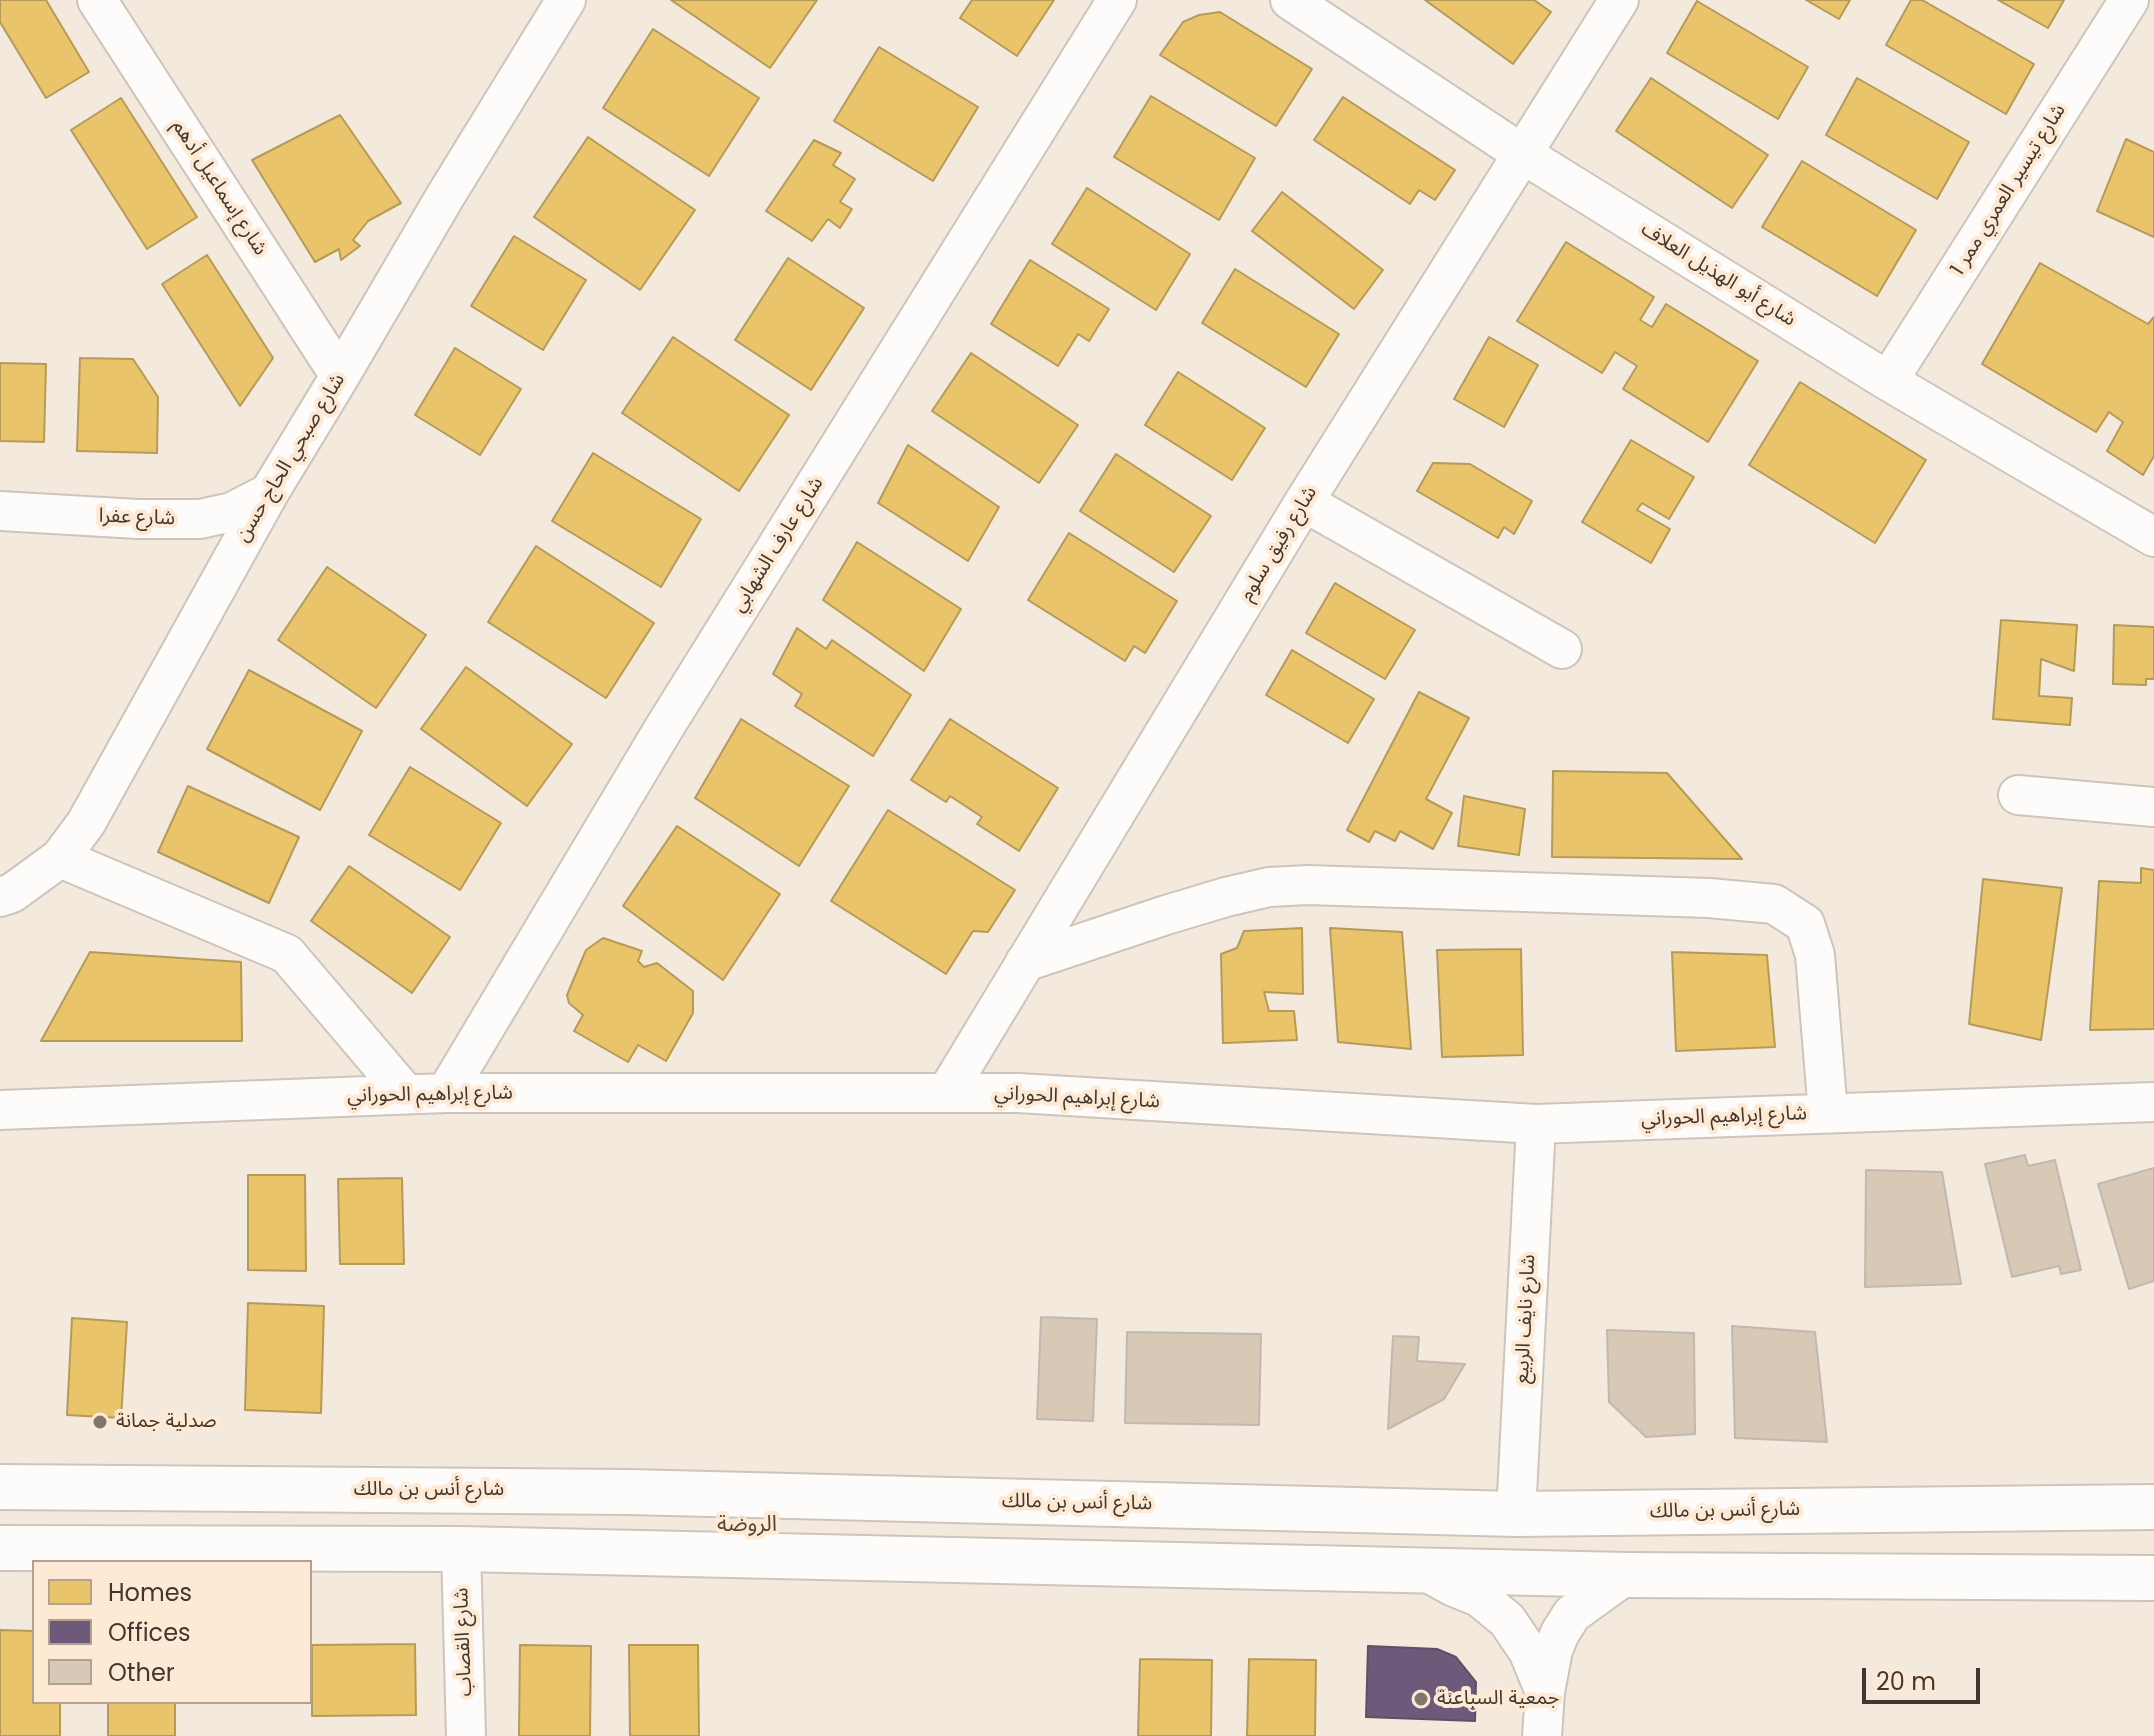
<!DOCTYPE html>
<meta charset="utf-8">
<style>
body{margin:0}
#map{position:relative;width:2154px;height:1736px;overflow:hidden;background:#f4e9dd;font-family:Poppins,sans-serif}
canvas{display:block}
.legend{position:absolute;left:32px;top:1560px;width:280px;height:144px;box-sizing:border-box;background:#fde9d4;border:2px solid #b1a292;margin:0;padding:10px 14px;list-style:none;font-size:24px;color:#40382f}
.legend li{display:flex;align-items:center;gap:16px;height:40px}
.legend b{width:40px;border:2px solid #b1a292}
.scale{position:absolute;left:1862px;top:1668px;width:118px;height:36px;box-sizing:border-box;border:4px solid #40382f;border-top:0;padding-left:10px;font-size:24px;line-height:28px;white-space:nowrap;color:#40382f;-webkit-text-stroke:6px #fde9d4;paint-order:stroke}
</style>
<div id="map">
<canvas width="2154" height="1736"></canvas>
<ul class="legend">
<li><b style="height:22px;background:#e9c46a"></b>Homes</li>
<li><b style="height:22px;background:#6d597a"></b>Offices</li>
<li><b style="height:22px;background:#d8c8b6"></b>Other</li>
</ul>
<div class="scale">20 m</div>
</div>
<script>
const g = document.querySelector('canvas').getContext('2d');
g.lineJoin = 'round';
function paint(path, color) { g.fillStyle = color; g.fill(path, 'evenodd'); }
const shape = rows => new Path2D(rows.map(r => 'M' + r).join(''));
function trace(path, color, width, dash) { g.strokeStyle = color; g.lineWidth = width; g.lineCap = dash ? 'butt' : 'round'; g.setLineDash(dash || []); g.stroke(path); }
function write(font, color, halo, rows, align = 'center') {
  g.font = font + ' Poppins,"Noto Sans Arabic",sans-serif'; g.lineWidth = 8; g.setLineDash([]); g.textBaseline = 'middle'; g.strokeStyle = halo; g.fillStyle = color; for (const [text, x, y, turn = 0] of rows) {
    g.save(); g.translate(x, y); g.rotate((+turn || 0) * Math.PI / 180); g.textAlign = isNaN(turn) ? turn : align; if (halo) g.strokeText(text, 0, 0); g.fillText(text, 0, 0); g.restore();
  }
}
const homes = shape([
 [0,0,46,0,89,72,46,98,0,22,0,0],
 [671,0,817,0,770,68,671,0],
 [972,0,1054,0,1017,56,960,18,972,0],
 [1425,0,1534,0,1551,12,1513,64,1425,0],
 [1806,0,1850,0,1839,19,1806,0],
 [1911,0,1922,0,2034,64,2006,114,1886,45,1911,0],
 [1998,0,2064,0,2048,28,1998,0],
 [1697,1,1808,67,1778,119,1667,53,1697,1],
 [1220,12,1312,69,1276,126,1160,55,1183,22,1199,15,1220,12],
 [653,29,759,98,709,176,603,108,653,29],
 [879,47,978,107,933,181,834,121,879,47],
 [1651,78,1768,155,1732,208,1616,131,1651,78],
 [1857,78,1969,142,1937,199,1826,135,1857,78],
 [1151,96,1255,158,1219,220,1114,157,1151,96],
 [1343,97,1455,170,1435,200,1419,190,1410,204,1314,140,1343,97],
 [121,98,197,217,147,249,71,130,121,98],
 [340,115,401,203,368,221,353,240,360,246,341,260,339,249,315,262,252,160,340,115],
 [588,137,695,210,640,290,534,217,588,137],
 [2126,139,2154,152,2154,237,2097,211,2126,139],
 [814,140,841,153,833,165,855,179,840,202,852,209,840,228,828,219,812,241,766,211,814,140],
 [1802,161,1916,230,1877,296,1762,227,1802,161],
 [1087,188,1190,254,1156,310,1052,244,1087,188],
 [1282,192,1383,270,1354,309,1252,231,1282,192],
 [514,236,586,280,543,350,471,306,514,236],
 [1566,242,1654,297,1640,320,1652,327,1666,304,1758,361,1708,442,1623,389,1637,366,1615,352,1602,373,1517,321,1566,242],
 [207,255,273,358,240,406,162,284,207,255],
 [788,258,864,308,811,390,735,340,788,258],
 [1030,260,1109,309,1089,341,1078,334,1058,366,991,324,1030,260],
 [2040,263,2148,324,2154,317,2154,456,2143,475,2107,451,2123,422,2109,412,2096,432,1982,364,2040,263],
 [1235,269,1339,334,1306,387,1202,323,1235,269],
 [673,337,789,415,739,491,622,413,673,337],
 [1489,337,1538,365,1504,427,1454,399,1489,337],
 [455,348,521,389,480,455,415,415,455,348],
 [971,353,1078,425,1039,483,932,411,971,353],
 [80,358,133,359,158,397,157,453,77,451,80,358],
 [0,363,46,364,44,442,0,441,0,363],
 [1178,372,1265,428,1232,480,1145,425,1178,372],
 [1800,382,1926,460,1875,543,1749,465,1800,382],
 [1631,440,1694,477,1669,519,1642,503,1637,510,1670,529,1651,563,1582,522,1631,440],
 [908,445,999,507,968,561,878,503,908,445],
 [593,453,701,519,661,587,552,521,593,453],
 [1116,454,1211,516,1174,572,1080,511,1116,454],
 [1433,463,1470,464,1532,501,1514,534,1504,527,1498,538,1417,491,1433,463],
 [1069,533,1177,601,1145,653,1134,646,1125,661,1028,600,1069,533],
 [857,542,961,609,924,671,823,600,857,542],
 [536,546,654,623,606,698,488,622,536,546],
 [327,567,426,635,376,708,278,640,327,567],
 [1335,583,1415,630,1385,679,1306,633,1335,583],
 [2001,620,2077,625,2074,671,2041,659,2039,696,2072,698,2070,725,1993,719,2001,620],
 [2114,625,2154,627,2154,679,2146,679,2146,685,2113,684,2114,625],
 [797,628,826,649,832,640,911,695,873,756,795,706,802,694,773,674,797,628],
 [1292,650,1374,699,1348,743,1266,695,1292,650],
 [466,667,572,744,527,806,421,729,466,667],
 [249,670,362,731,320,810,207,749,249,670],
 [1419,692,1469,718,1426,799,1452,813,1433,849,1400,831,1395,841,1375,831,1369,842,1347,830,1419,692],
 [741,719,849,786,799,866,695,798,741,719],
 [950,719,1058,788,1019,851,977,824,982,817,950,796,946,802,911,780,950,719],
 [410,767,501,823,460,890,369,835,410,767],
 [1553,771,1667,773,1742,859,1552,857,1553,771],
 [188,786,299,837,269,903,158,852,188,786],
 [1464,796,1525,809,1519,855,1458,846,1464,796],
 [888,810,1015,890,988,932,973,931,946,974,831,901,888,810],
 [677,826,780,894,723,980,623,906,677,826],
 [349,866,450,937,412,993,311,921,349,866],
 [2141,868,2154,870,2154,1029,2090,1030,2099,881,2141,883,2141,868],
 [1983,879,2062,888,2041,1040,1969,1024,1983,879],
 [1302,928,1303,994,1264,992,1269,1011,1294,1011,1297,1040,1223,1043,1221,954,1237,948,1244,931,1302,928],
 [1330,928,1402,932,1411,1049,1338,1042,1330,928],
 [603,938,642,951,638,961,644,967,657,963,693,991,693,1013,666,1061,638,1045,628,1062,574,1031,583,1015,569,1003,567,995,586,950,603,938],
 [1521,949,1523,1055,1442,1057,1437,950,1521,949],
 [90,952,241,962,242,1041,41,1041,90,952],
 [1672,952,1767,955,1775,1047,1676,1051,1672,952],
 [248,1175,305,1175,306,1271,248,1270,248,1175],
 [402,1178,404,1264,340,1264,338,1179,402,1178],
 [248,1303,324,1306,321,1413,245,1410,248,1303],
 [72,1318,127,1322,121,1418,67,1415,72,1318],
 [0,1630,34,1631,34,1702,60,1702,60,1736,0,1736,0,1630],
 [415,1644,416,1715,312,1716,312,1645,415,1644],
 [520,1645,591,1646,590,1736,519,1736,520,1645],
 [629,1645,698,1645,699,1736,630,1736,629,1645],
 [1140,1659,1212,1660,1211,1736,1138,1736,1140,1659],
 [1249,1659,1316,1660,1315,1736,1247,1736,1249,1659],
 [108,1702,175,1702,175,1736,108,1736,108,1702]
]);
paint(homes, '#e9c46a');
trace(homes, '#b69a58', 2);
const offices = shape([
 [1368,1646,1437,1649,1456,1657,1476,1682,1475,1721,1366,1717,1368,1646]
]);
paint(offices, '#6d597a');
trace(offices, '#604f64', 2);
const building = shape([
 [2025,1155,2028,1166,2055,1160,2081,1270,2061,1274,2059,1266,2012,1277,1985,1164,2025,1155],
 [2154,1168,2154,1281,2129,1289,2098,1184,2154,1168],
 [1866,1170,1942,1172,1961,1284,1865,1287,1866,1170],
 [1041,1317,1097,1319,1093,1421,1037,1419,1041,1317],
 [1732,1326,1815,1332,1827,1442,1735,1438,1732,1326],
 [1607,1330,1694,1333,1695,1434,1646,1437,1609,1402,1607,1330],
 [1127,1332,1261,1334,1259,1425,1125,1423,1127,1332],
 [1393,1336,1419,1337,1417,1361,1465,1364,1444,1399,1388,1429,1393,1336]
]);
paint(building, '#d8c8b6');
trace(building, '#c1b8af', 2);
const minor = shape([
 [97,0,340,376],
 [1290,0,1521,153,1888,381,2154,537],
 [1888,381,2129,0],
 [1304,502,1562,649],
 [0,511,138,519,200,519,232,512,269,493],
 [2018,795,2154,807],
 [60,858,287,954,406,1094],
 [0,897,12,893,60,858,86,823,269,493,340,376,446,195,566,0],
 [1025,962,1166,915,1226,897,1269,887,1308,885,1709,898,1774,904,1805,924,1815,955,1828,1113],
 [947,1092,1304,502,1619,0],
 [446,1093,664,728,1117,0],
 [0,1110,446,1093,1018,1093,1536,1124,2154,1102],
 [1516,1514,1536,1124],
 [461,1549,466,1736],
 [1425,1571,1454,1587,1479,1597,1507,1620,1528,1651,1545,1692],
 [1542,1736,1545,1692,1553,1650,1560,1633,1572,1614,1626,1575]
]);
const major = shape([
 [0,1487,629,1492,1516,1514,2154,1507],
 [0,1548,461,1549,1626,1575,2154,1578]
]);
trace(minor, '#cdc5bb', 42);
trace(major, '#cdc5bb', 48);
trace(minor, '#fdfcfa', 38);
trace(major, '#fdfcfa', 44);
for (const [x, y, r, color] of [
 [100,1422,8,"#7f766c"],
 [1421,1699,8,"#7f766c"]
]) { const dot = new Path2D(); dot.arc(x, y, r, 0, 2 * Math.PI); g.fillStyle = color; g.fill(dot); trace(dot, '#fde9d4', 3); }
write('20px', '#40382f', '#fde9d4', [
 ["شارع إسماعيل أدهم",219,188,57],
 ["شارع تيسير العمري ممر 1",2009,190,-58],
 ["شارع أبو الهذيل العلاف",1718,275,32],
 ["شارع صبحي الحاج حسن",291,458,-59],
 ["شارع عفرا",137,518,2],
 ["شارع رفيق سلوم",1279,544,-59],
 ["شارع عارف الشهابي",778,545,-58],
 ["شارع إبراهيم الحوراني",430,1095,-1],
 ["شارع إبراهيم الحوراني",1077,1098,3],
 ["شارع إبراهيم الحوراني",1724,1117,-2],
 ["شارع نايف الربيع",1526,1319,-87],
 ["شارع أنس بن مالك",429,1490],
 ["شارع أنس بن مالك",1077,1503,1],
 ["شارع أنس بن مالك",1725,1511,-1],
 ["شارع القصاب",464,1642,-92]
]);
write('20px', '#40382f', '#fde9d4', [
 ["صدلية جمانة",116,1422],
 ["جمعية السباعنة",1437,1699]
], 'left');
write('22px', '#564634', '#fde9d4', [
 ["الروضة",747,1525]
]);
</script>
